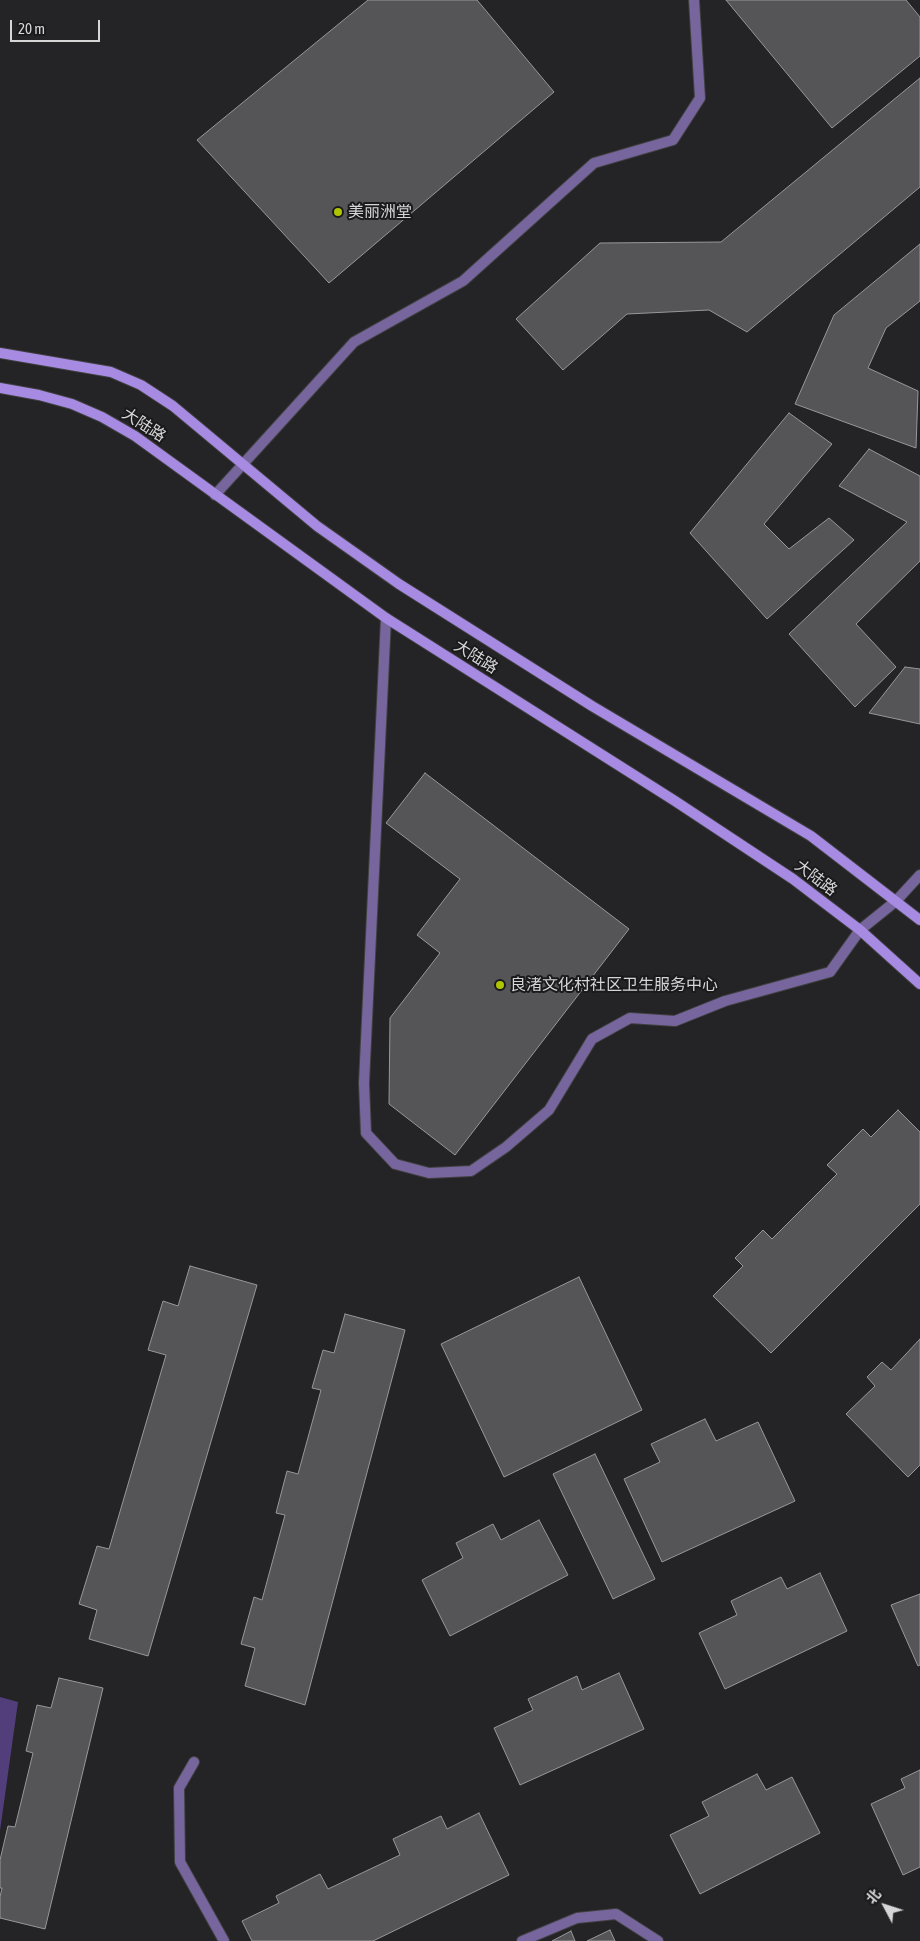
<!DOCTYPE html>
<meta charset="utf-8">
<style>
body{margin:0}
#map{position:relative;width:920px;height:1941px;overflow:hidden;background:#242325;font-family:"Asap Condensed","Noto Sans SC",sans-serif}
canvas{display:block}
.north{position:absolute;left:860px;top:1881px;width:50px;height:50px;-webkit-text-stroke:4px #1a1a1c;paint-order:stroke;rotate:310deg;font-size:14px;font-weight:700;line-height:20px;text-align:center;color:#d6d6d7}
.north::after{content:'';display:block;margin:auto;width:18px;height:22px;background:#d6d6d7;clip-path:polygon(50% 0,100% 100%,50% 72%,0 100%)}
.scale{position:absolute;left:10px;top:20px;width:90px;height:22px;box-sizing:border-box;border:2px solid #d6d6d7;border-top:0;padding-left:6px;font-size:15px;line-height:18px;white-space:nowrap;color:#d6d6d7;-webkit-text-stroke:4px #1a1a1c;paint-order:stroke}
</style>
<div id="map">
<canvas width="920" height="1941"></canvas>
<div class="north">北</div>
<div class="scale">20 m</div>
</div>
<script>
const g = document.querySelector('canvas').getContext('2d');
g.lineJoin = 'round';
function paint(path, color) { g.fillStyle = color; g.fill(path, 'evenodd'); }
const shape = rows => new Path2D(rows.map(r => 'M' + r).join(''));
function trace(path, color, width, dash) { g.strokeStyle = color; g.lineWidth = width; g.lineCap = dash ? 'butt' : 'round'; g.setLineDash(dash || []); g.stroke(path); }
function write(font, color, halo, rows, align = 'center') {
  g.font = font + ' "Asap Condensed","Noto Sans SC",sans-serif'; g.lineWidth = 4; g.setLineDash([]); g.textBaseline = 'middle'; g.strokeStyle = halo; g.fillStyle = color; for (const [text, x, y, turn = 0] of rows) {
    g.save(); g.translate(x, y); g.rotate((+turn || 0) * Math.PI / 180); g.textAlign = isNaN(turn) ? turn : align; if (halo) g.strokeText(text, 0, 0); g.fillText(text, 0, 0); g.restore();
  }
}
paint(shape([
 [0,1697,18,1702,0,1831]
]), '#523e7a');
const building = shape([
 [368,0,477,0,554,92,329,283,197,140,368,0],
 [726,0,906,0,920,17,920,56,832,128,726,0],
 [920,78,920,187,747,332,709,310,627,314,563,370,516,319,600,243,721,242,920,78],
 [920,244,920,301,886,328,868,368,918,391,916,448,795,404,834,315,920,244],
 [789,413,832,444,764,524,789,549,829,518,854,540,767,619,690,533,789,413],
 [869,449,920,476,920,561,856,624,896,667,855,707,789,634,907,522,839,486,869,449],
 [905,667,920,669,920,724,869,713,905,667],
 [425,773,629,929,455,1155,389,1104,390,1018,440,953,417,935,460,879,386,823,425,773],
 [898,1110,920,1132,920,1204,771,1353,713,1296,743,1266,735,1258,763,1230,772,1239,837,1174,827,1165,863,1129,871,1137,898,1110],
 [190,1266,257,1285,148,1656,89,1639,97,1610,79,1604,97,1546,109,1549,166,1355,148,1350,163,1301,178,1306,190,1266],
 [579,1277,642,1410,504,1477,441,1344,579,1277],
 [345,1314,405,1330,305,1705,245,1686,255,1648,241,1644,254,1597,262,1600,285,1515,276,1513,287,1471,298,1474,321,1390,312,1388,323,1350,334,1353,345,1314],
 [920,1339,920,1465,908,1477,846,1414,875,1386,867,1377,882,1362,891,1370,920,1339],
 [705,1419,716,1441,758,1422,795,1501,662,1562,624,1479,660,1462,651,1444,705,1419],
 [595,1454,655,1579,613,1599,553,1474,595,1454],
 [539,1520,568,1575,450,1636,422,1580,463,1558,456,1543,493,1524,501,1540,539,1520],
 [820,1573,847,1631,725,1689,699,1633,737,1615,731,1601,781,1577,787,1589,820,1573],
 [920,1594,920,1665,918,1666,891,1605,920,1594],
 [619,1673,644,1729,520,1785,494,1728,533,1710,528,1699,577,1676,582,1690,619,1673],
 [59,1678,103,1688,45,1929,0,1918,0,1897,2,1888,0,1888,0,1860,8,1826,15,1827,33,1753,26,1751,37,1705,51,1708,59,1678],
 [920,1770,920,1867,903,1875,871,1804,905,1788,901,1779,920,1770],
 [757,1774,766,1790,792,1777,820,1833,700,1894,670,1835,709,1816,702,1802,757,1774],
 [479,1813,509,1875,373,1941,252,1941,242,1921,279,1903,276,1896,320,1874,328,1889,400,1855,393,1839,441,1816,447,1829,479,1813],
 [610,1930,615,1941,587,1941,610,1930],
 [571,1931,575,1941,552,1941,571,1931]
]);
paint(building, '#555457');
trace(building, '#98989a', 1);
const lane = shape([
 [215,495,354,342,463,281,594,163,673,140,700,98,694,0],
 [386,618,364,1083,366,1133,395,1164,429,1173,471,1171,506,1147,549,1110,592,1039,630,1018,675,1021,725,1001,830,972,860,930,896,901,920,875]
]);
const street = shape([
 [194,1762,179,1788,180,1862,224,1941],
 [522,1941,577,1918,616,1914,658,1941]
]);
const secondary = shape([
 [0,353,111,372,141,385,173,406,317,526,399,584,592,706,811,836,920,920],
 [0,388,39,395,72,404,102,417,135,436,386,618,675,801,793,879,860,930,920,984]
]);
trace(lane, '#404041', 12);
trace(street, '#404041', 12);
trace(secondary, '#404041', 12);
trace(lane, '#77669d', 10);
trace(street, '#77669d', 10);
trace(secondary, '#a78be3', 10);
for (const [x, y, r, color] of [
 [338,212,5,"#b0c502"],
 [500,985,5,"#b0c502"]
]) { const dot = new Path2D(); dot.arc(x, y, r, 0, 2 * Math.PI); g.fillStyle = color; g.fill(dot); trace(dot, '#1a1a1c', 2); }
write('16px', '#d6d6d7', '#1a1a1c', [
 ["美丽洲堂",348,212],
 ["良渚文化村社区卫生服务中心",510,985]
], 'left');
write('16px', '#d6d6d7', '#1a1a1c', [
 ["大陆路",144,425,33],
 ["大陆路",476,657,32],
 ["大陆路",816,878,37]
]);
</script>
